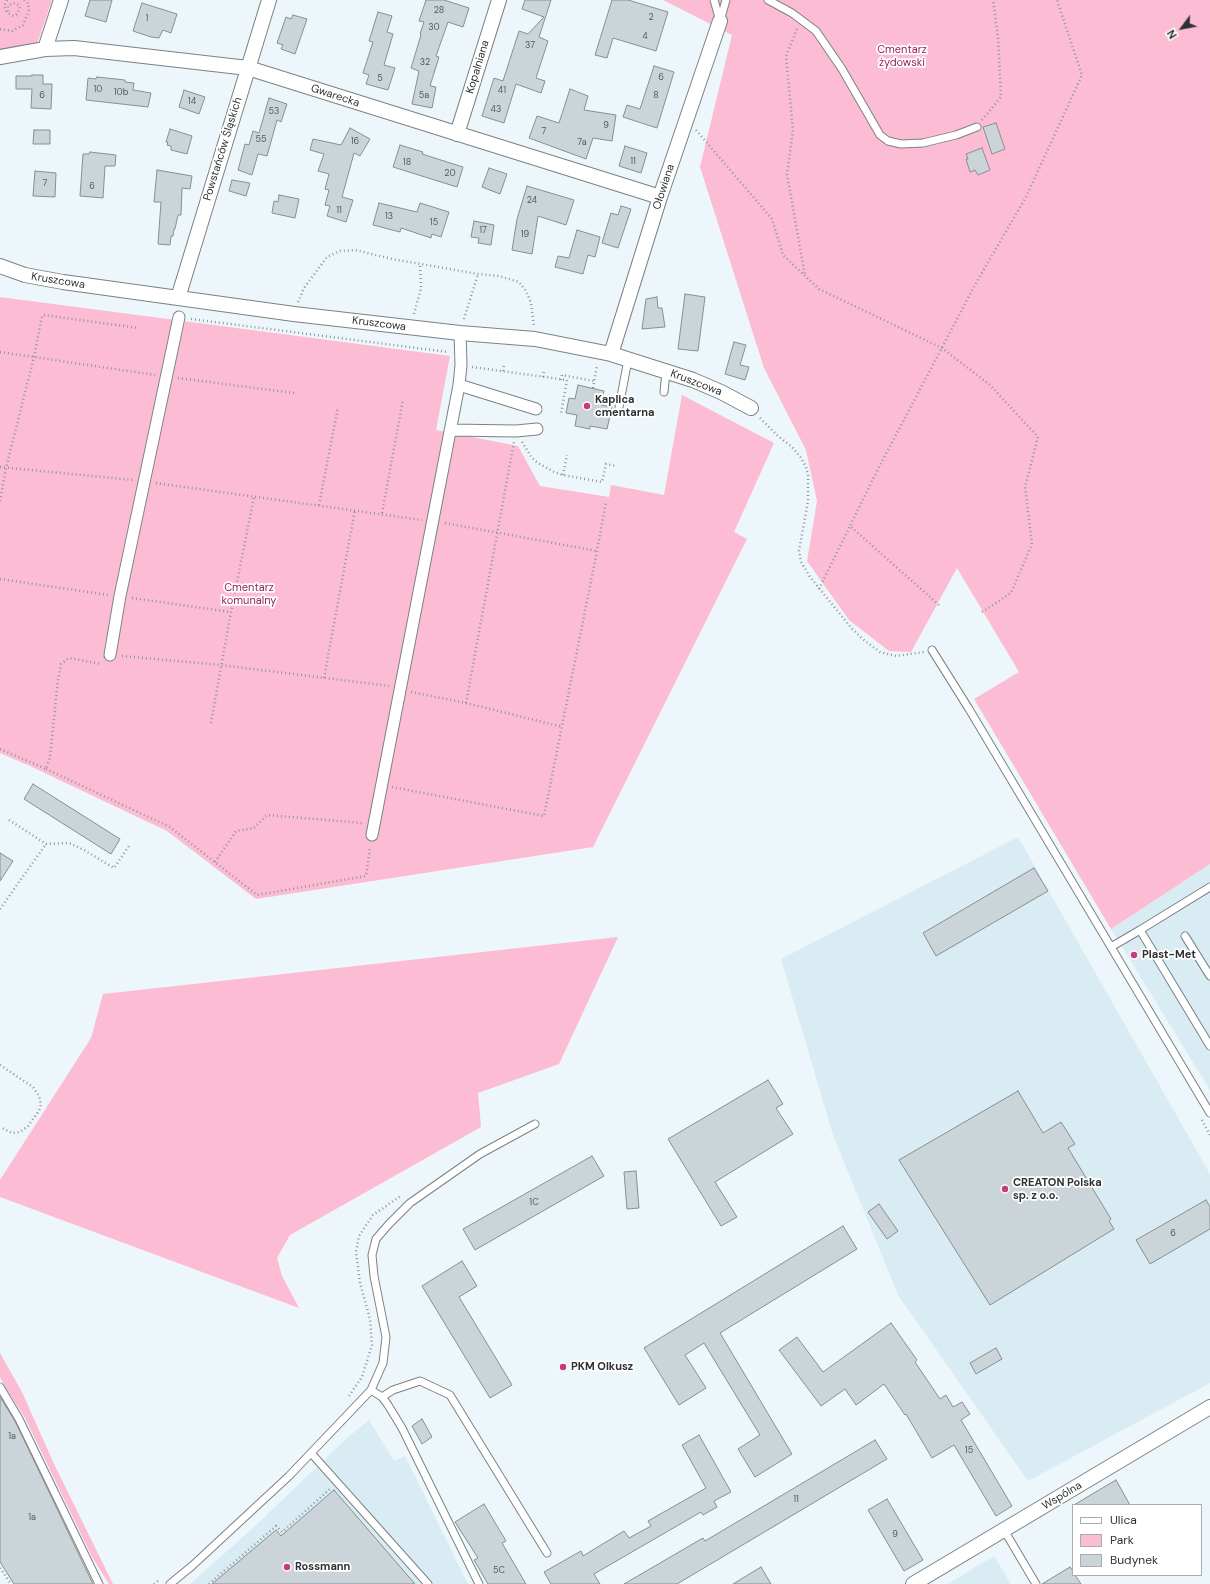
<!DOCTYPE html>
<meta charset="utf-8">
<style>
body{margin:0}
#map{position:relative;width:1210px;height:1584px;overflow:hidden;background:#edf6fa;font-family:"DM Sans",sans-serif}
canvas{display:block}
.legend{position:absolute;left:1072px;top:1504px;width:130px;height:72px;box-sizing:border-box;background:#fff;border:1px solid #abadad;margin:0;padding:5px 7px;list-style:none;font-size:12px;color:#2e3233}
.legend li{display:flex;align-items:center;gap:8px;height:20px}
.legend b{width:20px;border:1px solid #abadad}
.north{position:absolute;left:1162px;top:8px;width:40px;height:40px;-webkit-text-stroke:3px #fff;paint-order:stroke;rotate:238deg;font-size:11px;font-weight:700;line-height:16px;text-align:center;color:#2e3233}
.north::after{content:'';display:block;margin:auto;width:14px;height:18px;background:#2e3233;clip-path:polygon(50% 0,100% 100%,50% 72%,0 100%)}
</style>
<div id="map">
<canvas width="1210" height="1584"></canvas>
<ul class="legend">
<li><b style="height:5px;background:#fff"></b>Ulica</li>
<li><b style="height:11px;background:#fcbcd3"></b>Park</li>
<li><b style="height:11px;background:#cbd4d8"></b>Budynek</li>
</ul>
<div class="north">N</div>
</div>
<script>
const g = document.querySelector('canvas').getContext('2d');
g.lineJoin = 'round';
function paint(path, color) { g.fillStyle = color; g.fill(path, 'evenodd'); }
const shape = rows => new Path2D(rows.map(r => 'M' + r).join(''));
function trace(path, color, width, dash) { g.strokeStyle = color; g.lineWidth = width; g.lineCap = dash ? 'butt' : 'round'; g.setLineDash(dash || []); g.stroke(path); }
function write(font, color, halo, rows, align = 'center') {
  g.font = font + ' "DM Sans",sans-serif'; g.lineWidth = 3.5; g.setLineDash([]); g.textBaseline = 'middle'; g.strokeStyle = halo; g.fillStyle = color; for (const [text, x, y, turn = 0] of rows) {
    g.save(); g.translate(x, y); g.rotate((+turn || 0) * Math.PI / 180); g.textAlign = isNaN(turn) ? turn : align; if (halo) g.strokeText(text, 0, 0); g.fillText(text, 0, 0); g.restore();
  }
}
paint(shape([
 [1018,837,1210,1174,1210,1383,1028,1481,898,1295,833,1135,781,959],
 [1210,864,1210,1090,1111,929],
 [369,1420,394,1461,405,1456,468,1584,190,1584,254,1527,347,1438],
 [994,1556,1011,1584,948,1584]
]), '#daecf3');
paint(shape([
 [0,0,52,0,37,44,0,52],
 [663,0,1210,0,1210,864,1111,929,974,699,1019,672,957,568,911,652,889,651,849,620,807,561,817,501,806,450,764,368,700,167,732,35],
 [0,297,450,356,436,430,518,446,540,486,609,497,611,485,664,495,682,395,774,443,734,532,747,539,593,847,256,899,167,831,30,766,0,753],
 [618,937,559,1064,478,1093,481,1127,290,1235,277,1258,282,1276,299,1308,0,1197,0,1180,91,1038,103,994],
 [0,1353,22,1392,54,1464,113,1584,109,1584,92,1557,25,1418,5,1387,0,1377]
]), '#fcbcd3');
const building = shape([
 [90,0,112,0,106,22,85,16,90,0],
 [426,0,444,0,469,8,463,27,448,22,436,56,439,57,430,86,436,87,432,108,412,104,419,71,411,68,421,35,420,34,424,22,419,21,426,0],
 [525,0,551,0,539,37,548,41,536,78,545,81,541,93,516,84,504,123,482,116,494,78,503,81,519,31,528,34,544,17,522,9,525,0],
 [612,0,628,0,668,12,656,51,613,38,607,58,595,55,612,0],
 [142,3,177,14,171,33,163,30,159,38,151,37,133,31,142,3],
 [378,12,392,16,387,32,393,34,384,65,395,68,388,90,366,84,369,75,363,73,373,42,369,41,378,12],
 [293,15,307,19,295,54,281,49,283,45,277,43,286,17,291,19,293,15],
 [654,66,674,72,657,128,623,117,627,105,640,109,654,66],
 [32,75,43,75,43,84,52,84,51,109,31,108,32,89,16,89,16,76,32,76,32,75],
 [97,77,125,80,125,82,134,83,133,90,151,93,148,107,86,100,88,78,96,79,97,77],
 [570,89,588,96,584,110,616,115,612,141,593,138,586,159,529,138,537,116,559,123,570,89],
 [184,90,205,97,199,114,179,107,184,90],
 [269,98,287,104,281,122,277,120,267,156,258,154,252,175,238,170,245,144,249,145,253,131,259,133,269,98],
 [996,123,1005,149,992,154,983,127,996,123],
 [350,128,370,139,360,156,354,153,342,197,353,200,346,222,327,216,330,206,325,205,329,190,325,189,329,174,318,171,324,154,310,150,313,139,341,145,350,128],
 [170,129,192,136,187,154,171,150,171,146,167,145,168,142,166,142,170,129],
 [34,130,50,130,50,144,33,144,34,130],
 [400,145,423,152,422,154,463,167,457,187,393,167,400,145],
 [625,146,647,153,641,173,619,166,625,146],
 [982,148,990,170,978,175,975,170,970,172,966,159,968,159,966,154,982,148],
 [90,152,116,155,115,166,105,166,103,198,80,196,83,154,89,154,90,152],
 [489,168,507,174,500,194,482,187,489,168],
 [157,170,192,176,190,189,182,188,181,215,178,215,175,229,174,229,173,236,171,236,170,245,158,244,161,202,154,202,157,170],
 [35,171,56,173,55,197,33,196,35,171],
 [232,180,250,183,246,196,229,191,232,180],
 [527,186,574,200,566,225,538,216,532,254,512,250,517,219,527,186],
 [279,195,299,199,295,218,272,213,274,201,278,202,279,195],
 [379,203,417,212,420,203,449,212,441,237,432,234,431,238,401,228,400,232,373,225,379,203],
 [621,206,631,209,618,248,602,243,611,213,618,215,621,206],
 [474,221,494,225,491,245,478,243,479,238,471,237,474,221],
 [577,230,600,237,595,257,588,255,583,274,555,267,558,256,569,258,577,230],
 [685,294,705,297,698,351,678,349,685,294],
 [657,297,658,308,662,308,665,327,642,329,646,299,657,297],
 [734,342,746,345,740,365,749,367,745,380,725,374,734,342],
 [578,385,604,391,601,405,612,407,607,429,590,426,590,429,575,426,577,415,566,413,569,398,575,399,578,385],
 [33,784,120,839,111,854,24,799,33,784],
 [0,853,13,861,0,881,0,853],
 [1034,868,1048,891,936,956,923,933,1034,868],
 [768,1080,783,1104,776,1108,793,1134,715,1182,737,1217,721,1226,668,1139,768,1080],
 [1018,1091,1043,1133,1061,1122,1075,1144,1068,1148,1111,1219,1109,1221,1114,1229,990,1305,899,1160,1018,1091],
 [592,1156,604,1176,475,1250,463,1229,592,1156],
 [636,1171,639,1208,627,1209,624,1172,636,1171],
 [1206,1200,1210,1207,1210,1229,1150,1264,1136,1240,1206,1200],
 [879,1204,898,1231,887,1239,868,1212,879,1204],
 [843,1226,857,1249,720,1333,792,1454,755,1477,738,1449,760,1435,704,1343,685,1355,706,1388,679,1405,644,1348,843,1226],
 [462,1261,477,1286,459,1297,512,1385,490,1398,422,1286,462,1261],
 [891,1323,917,1360,915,1362,940,1399,946,1395,953,1407,962,1402,970,1414,961,1420,1012,1506,996,1516,954,1445,932,1458,906,1414,905,1415,884,1384,856,1405,845,1389,821,1406,779,1350,797,1337,823,1372,891,1323],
 [996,1348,1002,1359,976,1374,970,1363,996,1348],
 [0,1397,15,1421,93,1584,14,1584,0,1562,0,1397],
 [422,1419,432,1437,422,1444,412,1426,422,1419],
 [699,1435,731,1492,714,1501,717,1507,703,1515,701,1512,594,1574,600,1584,551,1584,544,1572,581,1551,583,1556,624,1531,629,1538,651,1526,648,1521,706,1488,682,1445,699,1435],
 [875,1440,887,1459,677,1584,624,1584,703,1538,705,1541,875,1440],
 [1116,1480,1130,1505,1074,1505,1094,1493,1116,1480],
 [334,1490,415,1584,212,1584,276,1530,281,1536,334,1490],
 [887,1499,923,1560,904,1571,868,1510,887,1499],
 [484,1504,506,1541,502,1543,526,1584,488,1584,474,1560,478,1558,455,1522,484,1504],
 [761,1567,771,1584,733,1584,761,1567],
 [1070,1567,1073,1571,1073,1575,1075,1575,1081,1584,1042,1584,1070,1567]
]);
paint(building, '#cbd4d8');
trace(building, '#868f92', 1);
const service = shape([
 [714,0,720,21],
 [768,0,792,13,816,31,842,69,880,135,888,141,901,144,923,143,956,135,977,127],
 [720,21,726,0],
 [664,392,666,372],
 [619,407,628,360],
 [932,650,969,709,1210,1113],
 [1140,930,1210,887],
 [1185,936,1210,976],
 [1111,947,1140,930,1210,1046],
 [0,1387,19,1419,99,1584],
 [371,1390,382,1397,388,1405,402,1428,479,1584],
 [382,1397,393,1390,420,1381,450,1395,547,1553],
 [311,1453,428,1584],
 [1004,1530,1036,1584],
 [170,1584,192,1566,289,1476,371,1390,383,1363,386,1337,374,1276,372,1255,376,1239,389,1224,410,1203,480,1154,535,1124]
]);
const pedestrian = shape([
 [459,385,536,409],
 [450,430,516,431,537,429],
 [110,655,120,596,179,317],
 [372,835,459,385,461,365,460,333]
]);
const minor = shape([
 [45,49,61,0],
 [0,57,45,49,74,48,248,68,660,197],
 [457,134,499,0],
 [0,266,25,275,63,282,294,314,460,333,535,339,611,354,693,380,721,392,751,408],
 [178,298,269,0],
 [611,354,660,197,720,21],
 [913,1584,1210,1407]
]);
trace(service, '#7a8285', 9);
trace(pedestrian, '#7a8285', 13);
trace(minor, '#7a8285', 16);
trace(shape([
 [7,0,4,6,6,11,8,13,11,15,14,16,17,14,20,9,19,5,13,3,8,6,8,13],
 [0,29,12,31,23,25,29,11,28,3,24,0],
 [797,29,786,56,793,130,787,174,805,276],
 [982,120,1001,97,998,37,993,0],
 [696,130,772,219,783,255,819,289,942,348,990,385,1038,437,1025,487,1032,544,1011,593,982,612],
 [298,302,304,288,327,257,340,251,355,250,392,259,478,274,499,276,519,282,526,291,531,303,534,327],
 [414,314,421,288,420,263],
 [191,319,448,352],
 [464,319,478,274],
 [0,352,155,375],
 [472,367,567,380,561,414],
 [503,371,504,365],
 [543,377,544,370],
 [178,378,294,393],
 [561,380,562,375,594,381],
 [593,388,597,365],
 [760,418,778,436,792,447,801,458,806,467,808,475,808,501,799,551,801,562,810,577,853,630,865,641,880,652,896,656,924,652],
 [522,442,532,458,538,463,554,472,563,475,602,482,606,464,615,466],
 [0,467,133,480],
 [563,475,567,455],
 [156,483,422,520],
 [0,501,6,468,34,357,42,316,43,315,139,328],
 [319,505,338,407],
 [382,513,403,400],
 [445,523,597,551],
 [0,579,109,595],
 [819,589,850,526],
 [132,598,231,612],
 [939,605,850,526,878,469,976,283,1026,197,1082,75,1057,0],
 [122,656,221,665,389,686],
 [324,678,355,510],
 [411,692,466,703,563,727],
 [466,703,514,442],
 [211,723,231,612,254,497],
 [0,749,46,769,50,757,58,680,61,664,69,658,101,664],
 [46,769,170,827,257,895,366,876,370,847],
 [392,787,544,816,597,551,606,502],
 [9,820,46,844,69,843,84,850,114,868,129,846],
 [215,862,236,831,254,828,267,815,362,823],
 [0,909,46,844],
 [0,1065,33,1087,39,1096,41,1104,39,1111,28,1126,20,1132,12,1133,0,1127],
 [1202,1120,1210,1135],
 [349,1396,362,1377,372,1345,370,1319,360,1283,356,1252,359,1236,373,1215,402,1195],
 [0,1568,11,1584],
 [154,1584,160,1579],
 [209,1584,276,1526,282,1532,330,1489]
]), '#909799', 2.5, [1, 3]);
trace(service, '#fff', 7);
trace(pedestrian, '#fff', 11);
trace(minor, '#fff', 14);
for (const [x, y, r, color] of [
 [587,406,4,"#c43c7b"],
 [1134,955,4,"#c43c7b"],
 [1005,1189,4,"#c43c7b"],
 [563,1367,4,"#c43c7b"],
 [287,1567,4,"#c43c7b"]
]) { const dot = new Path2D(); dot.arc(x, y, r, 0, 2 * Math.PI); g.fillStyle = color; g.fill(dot); trace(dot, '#fff', 1.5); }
write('9px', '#555a5c', null, [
 ["28",439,11],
 ["2",651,18],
 ["1",147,19],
 ["30",434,28],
 ["4",645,37],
 ["37",530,46],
 ["32",425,63],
 ["6",661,78],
 ["5",380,79],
 ["10",98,90],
 ["41",502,91],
 ["10b",121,93],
 ["6",42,96],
 ["5a",424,96],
 ["8",656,96],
 ["14",192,102],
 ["43",496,110],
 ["53",274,112],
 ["9",606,126],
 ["7",544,132],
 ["55",261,140],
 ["16",355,142],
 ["7a",582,143],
 ["11",633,162],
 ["18",407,163],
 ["20",450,174],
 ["7",45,184],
 ["6",92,187],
 ["24",532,201],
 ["11",339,211],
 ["13",389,217],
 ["15",434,223],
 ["17",483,231],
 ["19",525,235],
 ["1C",534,1203],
 ["6",1173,1234],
 ["1a",12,1437],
 ["15",969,1451],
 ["11",796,1500],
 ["1a",32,1518],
 ["9",895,1535],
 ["5C",499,1571]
]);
write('11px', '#932459', '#fff', [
 ["Cmentarz",902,50],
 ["żydowski",902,63],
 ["Cmentarz",249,588],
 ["komunalny",249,601]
]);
write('11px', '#2e3233', '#fff', [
 ["Kopalniana",478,67,-73],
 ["Gwarecka",335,96,18],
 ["Powstańców Śląskich",223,149,-73],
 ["Ołowiana",664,187,-72],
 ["Kruszcowa",58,281,9],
 ["Kruszcowa",379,324,7],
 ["Kruszcowa",696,383,21],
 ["Wspólna",1062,1496,-31]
]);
write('bold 11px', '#2e3233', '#fff', [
 ["Kaplica",595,400],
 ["cmentarna",595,413],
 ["Plast-Met",1142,955],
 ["CREATON Polska",1013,1183],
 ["sp. z o.o.",1013,1196],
 ["PKM Olkusz",571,1367],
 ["Rossmann",295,1567]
], 'left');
</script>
